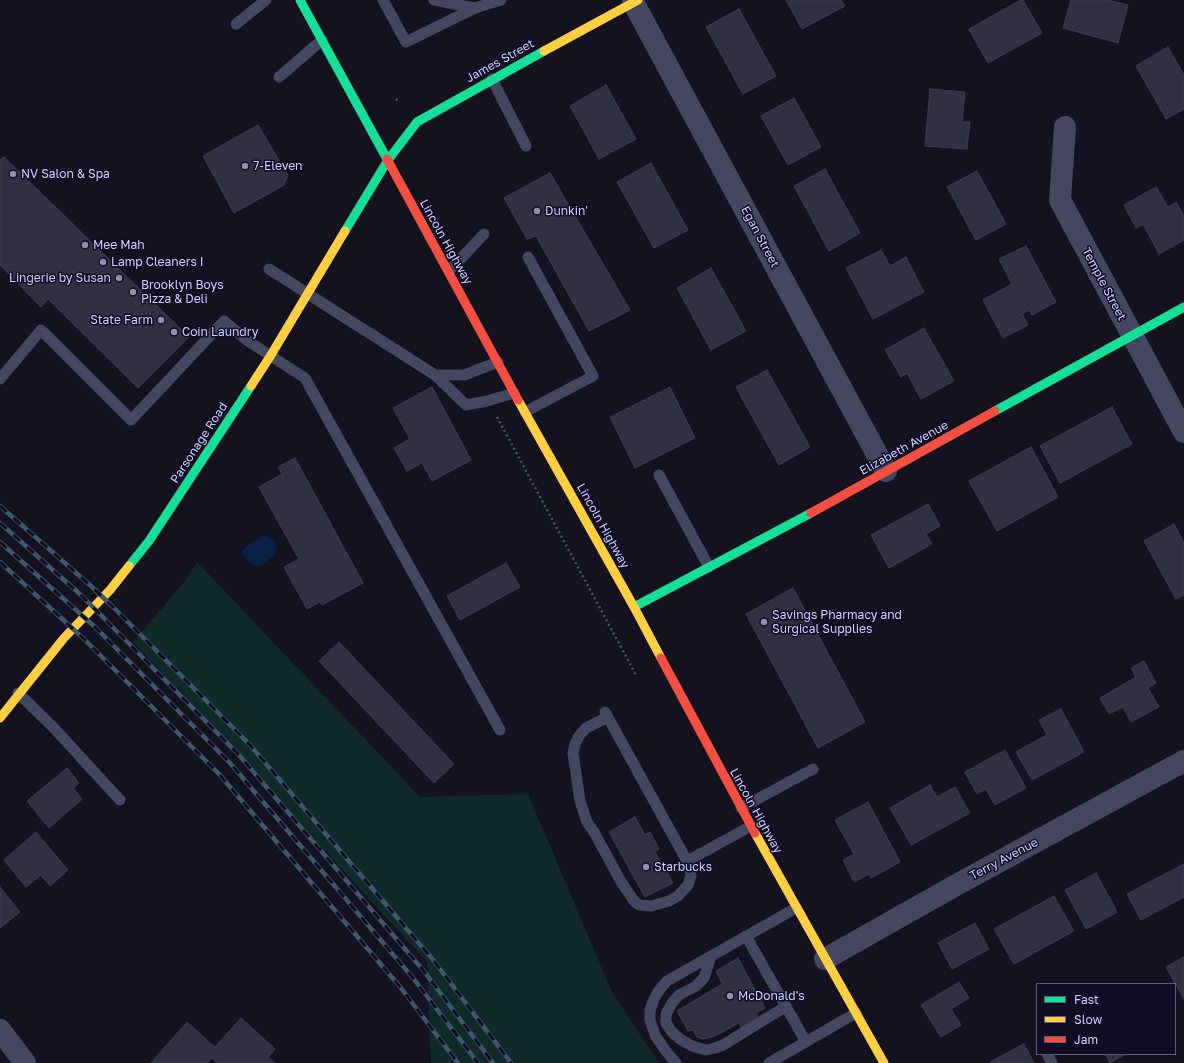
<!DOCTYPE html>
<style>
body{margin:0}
#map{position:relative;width:1184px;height:1063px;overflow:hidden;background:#13121e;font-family:"Golos Text",sans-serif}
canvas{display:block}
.legend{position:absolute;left:1036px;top:983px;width:140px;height:72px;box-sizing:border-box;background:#0f0c24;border:1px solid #5d5a7c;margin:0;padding:5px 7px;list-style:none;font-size:12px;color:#d2cfff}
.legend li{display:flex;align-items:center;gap:8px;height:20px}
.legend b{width:20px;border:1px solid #5d5a7c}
</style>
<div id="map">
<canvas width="1184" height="1063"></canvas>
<ul class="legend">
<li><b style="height:5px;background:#16e098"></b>Fast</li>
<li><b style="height:5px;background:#ffcf43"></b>Slow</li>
<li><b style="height:5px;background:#f24e42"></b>Jam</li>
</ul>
</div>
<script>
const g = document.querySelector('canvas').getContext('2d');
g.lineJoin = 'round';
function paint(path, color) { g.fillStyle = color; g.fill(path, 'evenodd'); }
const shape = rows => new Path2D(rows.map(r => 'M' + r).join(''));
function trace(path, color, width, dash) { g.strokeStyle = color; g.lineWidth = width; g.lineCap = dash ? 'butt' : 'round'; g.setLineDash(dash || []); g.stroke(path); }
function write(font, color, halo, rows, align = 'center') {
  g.font = font + ' "Golos Text",sans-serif'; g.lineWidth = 3; g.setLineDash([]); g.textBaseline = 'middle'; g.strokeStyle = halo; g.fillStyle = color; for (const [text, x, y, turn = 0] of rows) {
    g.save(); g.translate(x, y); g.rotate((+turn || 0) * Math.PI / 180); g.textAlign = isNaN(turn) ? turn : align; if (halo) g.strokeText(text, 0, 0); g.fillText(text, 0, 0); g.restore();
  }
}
paint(shape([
 [197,562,420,797,528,794,612,992,659,1063,431,1063,427,962,133,642,186,580]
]), '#102a2a');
paint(shape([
 [264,536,273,539,277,548,275,555,261,566,254,566,251,564,241,552,249,544]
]), '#082144');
const building = shape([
 [786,0,841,0,845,6,802,29,786,0],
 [1021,0,1023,0,1042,33,988,63,969,29,1021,0],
 [1071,0,1108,0,1128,5,1118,43,1063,28,1071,0],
 [739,9,776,76,743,94,706,27,739,9],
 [1168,47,1184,75,1184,109,1166,119,1136,66,1168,47],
 [606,85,636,139,599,159,570,106,606,85],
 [930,89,965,92,962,122,970,122,967,149,925,146,930,89],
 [794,98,821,147,788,165,761,116,794,98],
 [258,125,288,175,284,185,234,213,203,156,258,125],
 [4,157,189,337,138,388,48,299,41,307,0,265,0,160,4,157],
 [651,163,688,230,654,248,617,182,651,163],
 [825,169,860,233,829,251,794,186,825,169],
 [977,171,1006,224,976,240,947,187,977,171],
 [550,173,630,310,589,331,536,236,527,239,504,198,550,173],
 [1156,187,1168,207,1176,202,1184,216,1184,240,1159,254,1143,224,1136,228,1124,205,1156,187],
 [1026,246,1056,302,1032,315,1029,310,1022,314,1028,325,1003,338,983,300,1012,284,999,259,1026,246],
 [881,250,890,266,906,257,924,292,873,319,846,268,881,250],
 [711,268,746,331,711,350,677,288,711,268],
 [924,328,954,381,921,399,907,373,901,377,885,350,924,328],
 [767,370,810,447,779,465,736,387,767,370],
 [432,387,471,460,432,481,422,463,407,471,394,448,410,439,393,408,432,387],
 [670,387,695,438,635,468,610,417,670,387],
 [1112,407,1132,444,1060,483,1040,446,1112,407],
 [1031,447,1058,497,997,531,969,481,1031,447],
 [295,458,363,583,322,605,320,602,307,609,284,567,299,559,259,487,282,474,278,467,295,458],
 [928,504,940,526,926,534,932,544,889,568,871,535,928,504],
 [1174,524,1184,543,1184,595,1176,599,1144,541,1174,524],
 [506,563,520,587,460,620,447,596,506,563],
 [793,588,865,722,818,748,746,614,793,588],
 [339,642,454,764,434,783,319,661,339,642],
 [1144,661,1156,683,1148,688,1159,707,1131,722,1123,707,1109,714,1100,698,1136,677,1131,668,1144,661],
 [1061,709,1084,752,1032,780,1016,752,1047,735,1039,720,1061,709],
 [1005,750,1026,788,995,805,986,789,977,794,965,772,1005,750],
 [67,768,79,783,73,788,82,799,49,828,27,801,67,768],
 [930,785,937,797,955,787,970,813,911,845,890,808,930,785],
 [868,802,900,862,871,878,869,874,854,882,843,860,854,854,835,820,868,802],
 [635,817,645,835,650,832,659,849,655,852,673,883,645,897,609,832,635,817],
 [36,832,68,870,50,886,41,875,26,887,4,860,36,832],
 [1184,864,1184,897,1141,920,1127,894,1184,864],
 [1096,873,1117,912,1086,929,1065,890,1096,873],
 [0,887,20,912,0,928,0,887],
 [1054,896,1074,931,1014,964,994,929,1054,896],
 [975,923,989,949,952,969,938,943,975,923],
 [1184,957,1184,999,1166,967,1184,957],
 [738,958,765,1008,756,1013,758,1017,741,1027,739,1023,713,1037,703,1039,697,1037,693,1030,688,1031,677,1011,722,984,716,971,738,958],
 [959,982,969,998,951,1009,961,1025,941,1037,921,1005,959,982],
 [241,1018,275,1049,268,1057,275,1063,217,1063,212,1058,207,1063,151,1063,187,1022,215,1047,241,1018],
 [1024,1044,1034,1063,991,1063,990,1062,1024,1044],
 [1105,1054,1126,1054,1110,1063,1105,1054]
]);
paint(building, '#313041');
trace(building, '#3e3b53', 1);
trace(shape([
 [396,99,398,101],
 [497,417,636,675]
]), '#465967', 2.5, [2, 3]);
trace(shape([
 [383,0,406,42,475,8,501,0],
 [434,0,475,8],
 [236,24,266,0],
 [279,77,322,40],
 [492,79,526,146],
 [269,269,435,375,466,405,487,401,514,393],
 [449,271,484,234],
 [435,375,464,375,498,362],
 [0,379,41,330,131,420,224,321,248,341,305,378,500,730],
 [525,412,593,376,528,257],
 [659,475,709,567],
 [18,693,53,727,120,800],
 [605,712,687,861,751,826],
 [608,717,586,728,579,736,575,744,573,753,580,801,587,822,594,832,620,880,634,901,639,905,651,906,669,901,678,896,688,885,691,876,690,869,687,861],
 [741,808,813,769],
 [746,936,806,1042],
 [711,956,704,978,696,986,679,995,672,1003,666,1014,666,1023,672,1032,680,1039,692,1046,706,1050,715,1048,723,1045,785,1007],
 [1047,1054,1052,1063],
 [676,1063,665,1050,655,1035,650,1020,650,1010,655,997,660,989,667,981,796,908],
 [769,1063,856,1013]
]), '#454660', 11);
trace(shape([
 [633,2,886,471],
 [1065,127,1060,200,1184,432],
 [825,959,958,884,1184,761],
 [0,1030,25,1063]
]), '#454660', 22);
trace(shape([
 [300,0,387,159],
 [345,231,388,160,417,122,544,51],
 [995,411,1184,307],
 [129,566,149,541,251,386],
 [634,607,811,513]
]), '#16e098', 9);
trace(shape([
 [544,51,638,0],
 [251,386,271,355,345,231],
 [518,400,634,607,661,658],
 [0,718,64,638,110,590,129,566],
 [755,833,884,1063]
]), '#ffcf43', 9);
trace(shape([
 [387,159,518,400],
 [811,513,995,411],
 [661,658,755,833]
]), '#f24e42', 9);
const rail = shape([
 [0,506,91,586,114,608,250,745,434,961,511,1063],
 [0,523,82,596,239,755,423,970,493,1063],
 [0,542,95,627,230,763,413,978,478,1063],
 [0,562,84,639,219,774,401,988,458,1063]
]);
trace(rail, '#3f5768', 4.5);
trace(rail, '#0f0c24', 3, [9]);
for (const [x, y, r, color] of [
 [245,166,4,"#8f8db0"],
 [13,174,4,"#8f8db0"],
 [537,211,4,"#8f8db0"],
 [85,245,4,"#8f8db0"],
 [103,262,4,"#8f8db0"],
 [119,278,4,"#8f8db0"],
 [133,292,4,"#8f8db0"],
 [161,320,4,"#8f8db0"],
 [174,332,4,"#8f8db0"],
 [764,622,4,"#8f8db0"],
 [646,867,4,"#8f8db0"],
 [730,996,4,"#8f8db0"]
]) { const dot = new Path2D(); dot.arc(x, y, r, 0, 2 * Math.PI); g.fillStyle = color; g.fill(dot); trace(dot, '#0f0c24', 1.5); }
write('12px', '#d2cfff', '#0f0c24', [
 ["James Street",500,61,-29],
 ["Egan Street",760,237,62],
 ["Lincoln Highway",446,242,61],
 ["Temple Street",1104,284,62],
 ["Parsonage Road",199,443,-57],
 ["Elizabeth Avenue",904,448,-29],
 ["Lincoln Highway",603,526,61],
 ["Lincoln Highway",756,811,61],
 ["Terry Avenue",1004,859,-28]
]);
write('12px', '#d2cfff', '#0f0c24', [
 ["7-Eleven",253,166],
 ["NV Salon & Spa",21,174],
 ["Dunkin'",545,211],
 ["Mee Mah",93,245],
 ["Lamp Cleaners I",111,262],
 ["Lingerie by Susan",111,278,"right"],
 ["Brooklyn Boys",141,285],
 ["Pizza & Deli",141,299],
 ["State Farm",153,320,"right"],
 ["Coin Laundry",182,332],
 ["Savings Pharmacy and",772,615],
 ["Surgical Supplies",772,629],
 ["Starbucks",654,867],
 ["McDonald's",738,996]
], 'left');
</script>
